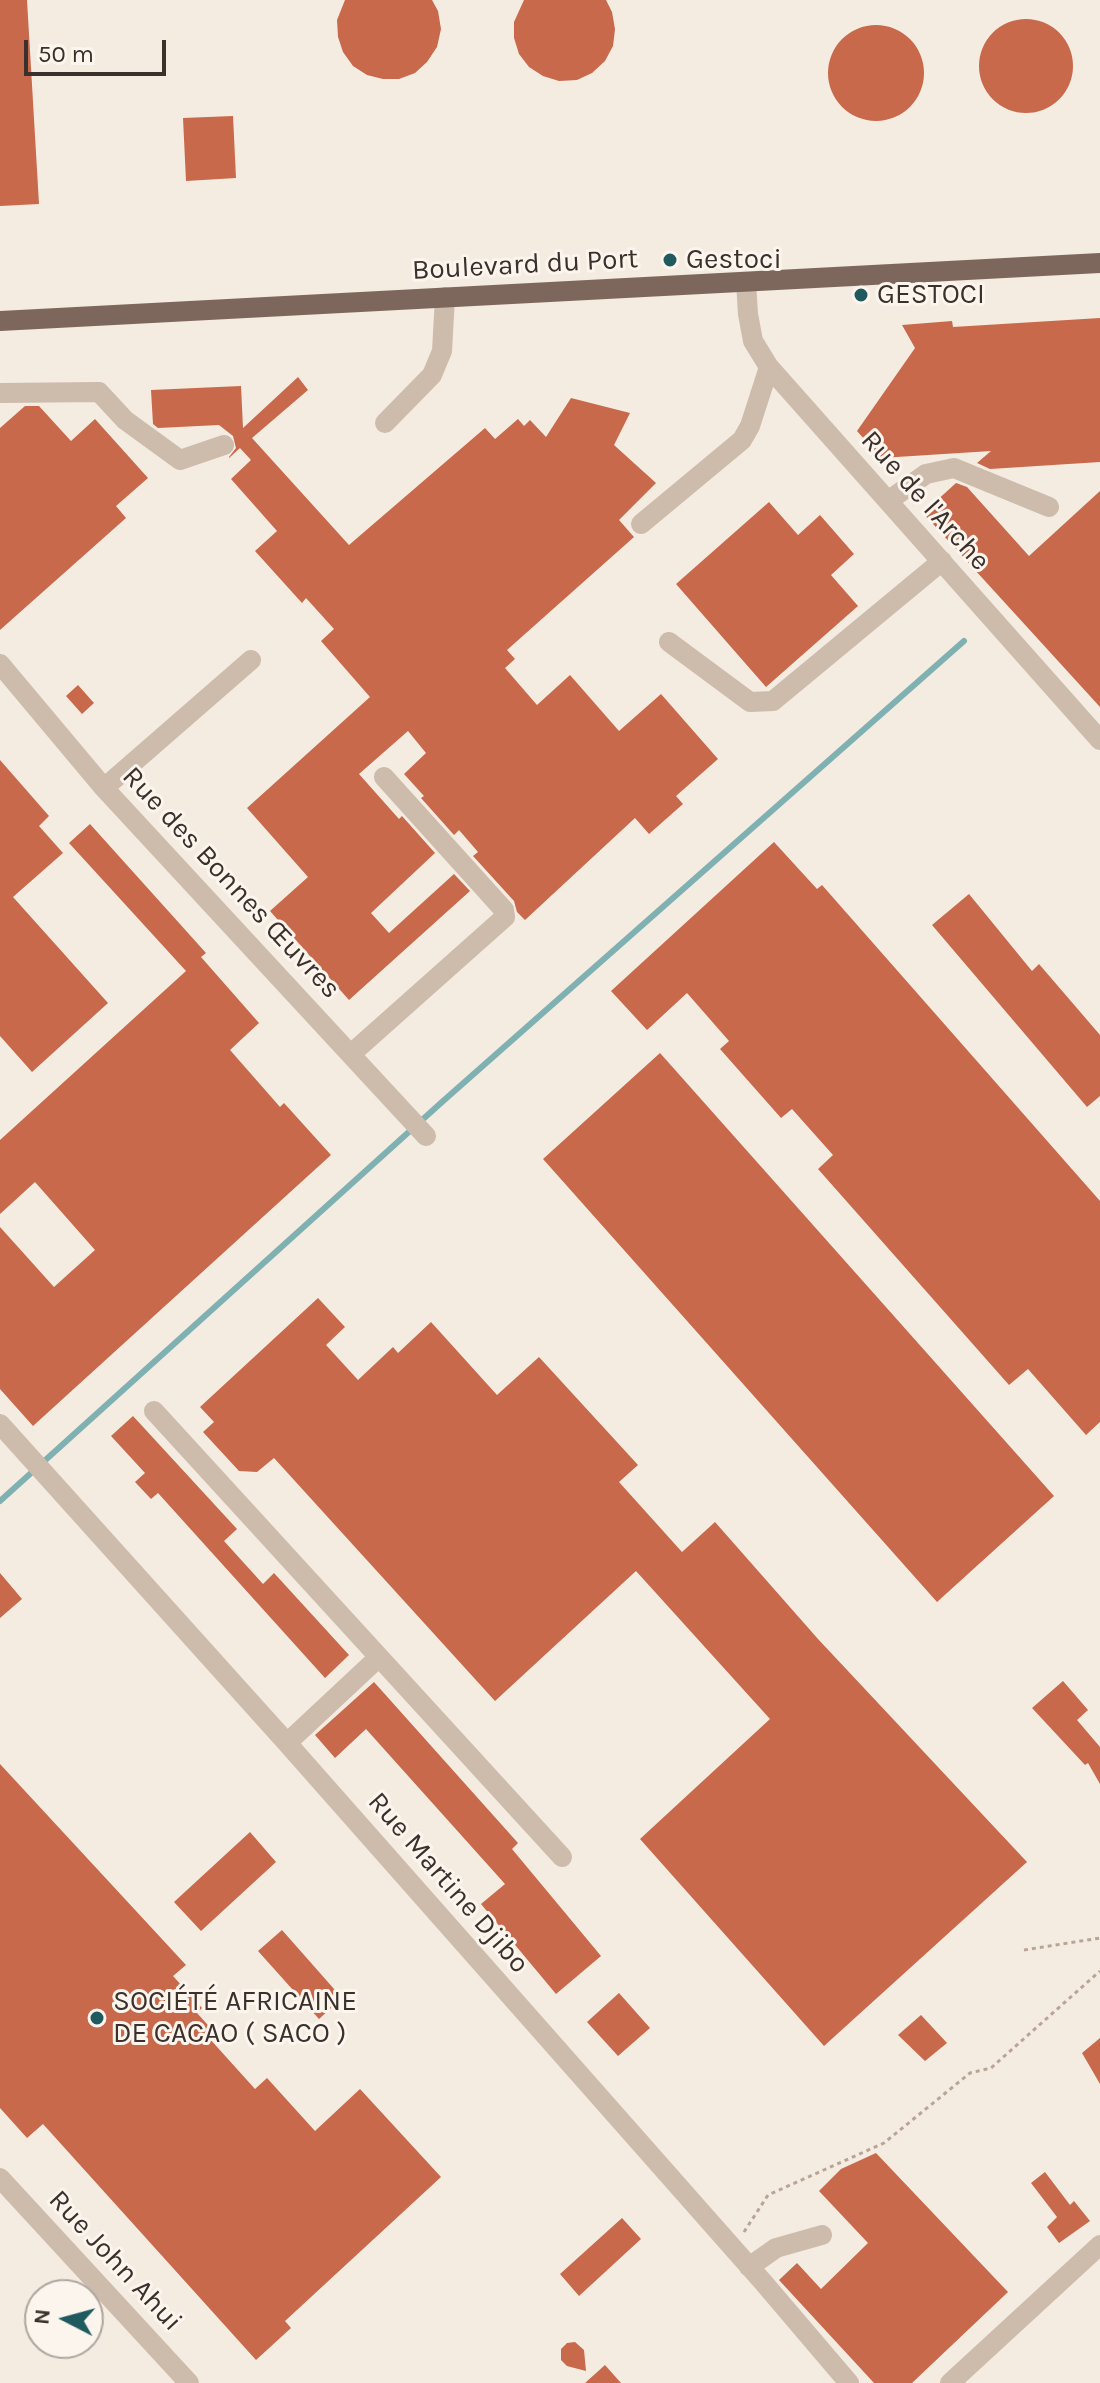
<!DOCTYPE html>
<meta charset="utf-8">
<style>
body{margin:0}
#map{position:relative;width:1100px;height:2383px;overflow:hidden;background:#f4ebe1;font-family:Karla,sans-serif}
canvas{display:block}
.north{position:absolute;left:24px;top:2279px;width:80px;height:80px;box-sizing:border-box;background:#fbf5ee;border:2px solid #aea6a0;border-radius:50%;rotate:276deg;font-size:22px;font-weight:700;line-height:32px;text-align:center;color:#3b302b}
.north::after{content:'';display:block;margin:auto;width:28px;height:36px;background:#1f5a5e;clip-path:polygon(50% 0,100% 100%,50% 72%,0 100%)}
.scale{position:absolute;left:24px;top:40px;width:142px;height:36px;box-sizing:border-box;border:4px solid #3b302b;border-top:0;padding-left:10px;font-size:24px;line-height:28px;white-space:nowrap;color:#3b302b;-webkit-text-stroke:6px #fbf5ee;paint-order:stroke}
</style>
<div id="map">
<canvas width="1100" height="2383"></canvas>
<div class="north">N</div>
<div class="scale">50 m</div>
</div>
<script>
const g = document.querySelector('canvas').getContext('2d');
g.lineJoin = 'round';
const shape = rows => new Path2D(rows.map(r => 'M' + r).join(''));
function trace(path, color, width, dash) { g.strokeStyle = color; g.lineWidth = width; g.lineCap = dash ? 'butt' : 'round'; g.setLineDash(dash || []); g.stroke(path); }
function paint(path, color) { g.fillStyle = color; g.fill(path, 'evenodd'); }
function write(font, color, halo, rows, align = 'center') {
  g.font = font + ' Karla,sans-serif'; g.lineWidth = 6; g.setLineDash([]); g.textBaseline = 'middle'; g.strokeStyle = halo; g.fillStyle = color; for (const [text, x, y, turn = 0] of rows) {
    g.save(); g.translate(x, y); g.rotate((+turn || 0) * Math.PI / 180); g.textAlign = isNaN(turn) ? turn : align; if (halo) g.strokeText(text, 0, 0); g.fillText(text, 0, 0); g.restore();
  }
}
trace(shape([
 [0,1501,442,1102,964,641]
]), '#7fb0b2', 6);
paint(shape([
 [0,0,27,0,39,204,0,206],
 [345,0,432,0,438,11,441,29,437,47,427,62,415,73,399,79,383,79,367,75,353,66,343,52,338,37,337,20],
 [524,0,606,0,612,12,615,29,613,46,605,61,592,73,577,80,559,81,543,76,529,67,519,54,514,38,514,22],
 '979 66a47 47 0 1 1 94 0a47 47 0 1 1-94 0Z',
 '828 73a48 48 0 1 1 96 0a48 48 0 1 1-96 0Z',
 [233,116,236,178,186,181,183,118],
 [1100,318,1100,462,990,469,977,463,991,451,881,458,857,431,915,348,902,325,952,321,953,327],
 [298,377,308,390,252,438,349,545,485,428,495,439,518,419,524,426,530,420,546,437,571,398,630,413,614,445,656,483,619,520,634,537,507,650,515,659,505,668,537,705,570,675,619,731,661,694,718,759,676,796,683,804,649,834,635,818,525,920,517,912,514,901,473,856,478,852,459,830,454,835,421,798,424,796,404,774,426,753,408,731,359,774,399,819,402,816,435,853,371,913,389,933,454,874,470,891,349,1000,270,911,308,877,247,808,370,697,321,641,334,629,306,598,302,603,255,551,277,531,231,479,251,460,240,448,229,458,229,457,236,448,233,436,219,425,158,428,153,424,151,390,241,386,243,428],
 [25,406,39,406,71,441,95,419,148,478,116,506,126,518,0,630,0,428],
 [956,483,967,487,1029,556,1100,491,1100,707,923,513],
 [769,502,798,535,820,515,854,554,831,575,858,606,766,687,676,584],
 [78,685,94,703,82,714,66,696],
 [0,760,49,816,39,826,63,853,13,897,108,1003,32,1072,0,1036],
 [90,824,206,953,201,957,259,1023,230,1050,280,1107,284,1103,331,1155,33,1426,0,1389,0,1227,54,1287,95,1250,35,1182,0,1214,0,1140,186,971,69,843],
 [774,842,817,889,822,885,1100,1201,1100,1422,1086,1435,1028,1369,1009,1385,818,1169,833,1155,792,1109,781,1118,720,1049,729,1041,687,993,647,1030,611,991],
 [969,894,1032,971,1039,964,1100,1035,1100,1096,1087,1107,932,925],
 [660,1053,1054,1496,937,1602,543,1159],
 [318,1298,345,1327,326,1345,358,1380,393,1347,398,1353,431,1322,497,1395,539,1357,638,1465,619,1482,682,1552,715,1522,818,1639,1027,1862,824,2046,640,1839,770,1719,636,1571,495,1701,274,1458,257,1472,239,1471,203,1432,214,1422,200,1407],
 [133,1416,237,1529,224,1541,263,1584,274,1573,349,1655,325,1678,158,1493,151,1499,135,1482,145,1473,111,1436],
 [0,1573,22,1599,0,1618],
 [1063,1681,1088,1710,1077,1720,1100,1747,1100,1784,1088,1763,1085,1765,1032,1708],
 [374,1682,518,1843,512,1849,601,1956,556,1994,481,1904,505,1884,366,1729,335,1758,315,1735],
 [0,1764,186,1965,173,1976,202,2008,197,2013,215,2033,209,2038,255,2089,267,2078,315,2131,360,2089,441,2177,285,2321,291,2328,256,2360,43,2124,27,2138,0,2108],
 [250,1832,276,1862,201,1931,174,1902],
 [282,1930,342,1998,319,2019,258,1951],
 [619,1993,650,2028,618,2056,587,2022],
 [921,2015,947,2043,925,2061,898,2035],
 [1100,2038,1100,2084,1082,2053],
 [876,2153,1008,2292,912,2383,874,2383,779,2280,797,2263,821,2289,868,2243,819,2191,841,2169],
 [1045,2172,1070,2205,1074,2201,1090,2221,1059,2243,1047,2227,1057,2217,1031,2183],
 [622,2218,641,2239,579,2296,560,2274],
 [575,2342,584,2350,586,2371,567,2366,561,2360,561,2349,567,2343],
 [605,2365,621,2383,585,2383]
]), '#c8694b');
trace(shape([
 [1024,1950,1100,1938],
 [744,2232,768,2195,884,2143,970,2073,991,2068,1100,1971]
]), '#b9a596', 3, [4, 4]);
trace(shape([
 [746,282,748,314,753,341,769,367,1100,740],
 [0,393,99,392,125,420,180,460,224,445],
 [385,423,432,375,442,351,445,297],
 [888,501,926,474,954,468,1049,507],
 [641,524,742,440,750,426,769,367],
 [669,642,750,702,773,701,942,561],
 [0,664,104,788,426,1136],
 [104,788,251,660],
 [351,1054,505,917,504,910,384,777],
 [154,1411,562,1857],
 [0,1424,287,1743,763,2282,849,2383],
 [287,1743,379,1657],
 [0,2178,189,2383],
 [749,2267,776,2248,822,2235],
 [950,2383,1100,2245]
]), '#cdbbac', 20);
trace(shape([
 [0,321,1100,263]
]), '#7d675c', 20);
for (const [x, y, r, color] of [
 [670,260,8,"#1f5a5e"],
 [861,295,8,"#1f5a5e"],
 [97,2018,8,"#1f5a5e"]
]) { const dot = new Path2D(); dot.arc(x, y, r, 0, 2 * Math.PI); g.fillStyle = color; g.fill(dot); trace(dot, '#fbf5ee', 3); }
write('28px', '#3b302b', '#fbf5ee', [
 ["Gestoci",686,260],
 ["GESTOCI",877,295],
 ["SOCIÉTÉ AFRICAINE",113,2002],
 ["DE CACAO ( SACO )",113,2034]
], 'left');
write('28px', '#3b302b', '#fbf5ee', [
 ["Boulevard du Port",525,265,-3],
 ["Rue de l'Arche",925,501,48],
 ["Rue des Bonnes Œuvres",231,883,47],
 ["Rue Martine Djibo",448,1883,49],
 ["Rue John Ahui",115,2261,47]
]);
</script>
